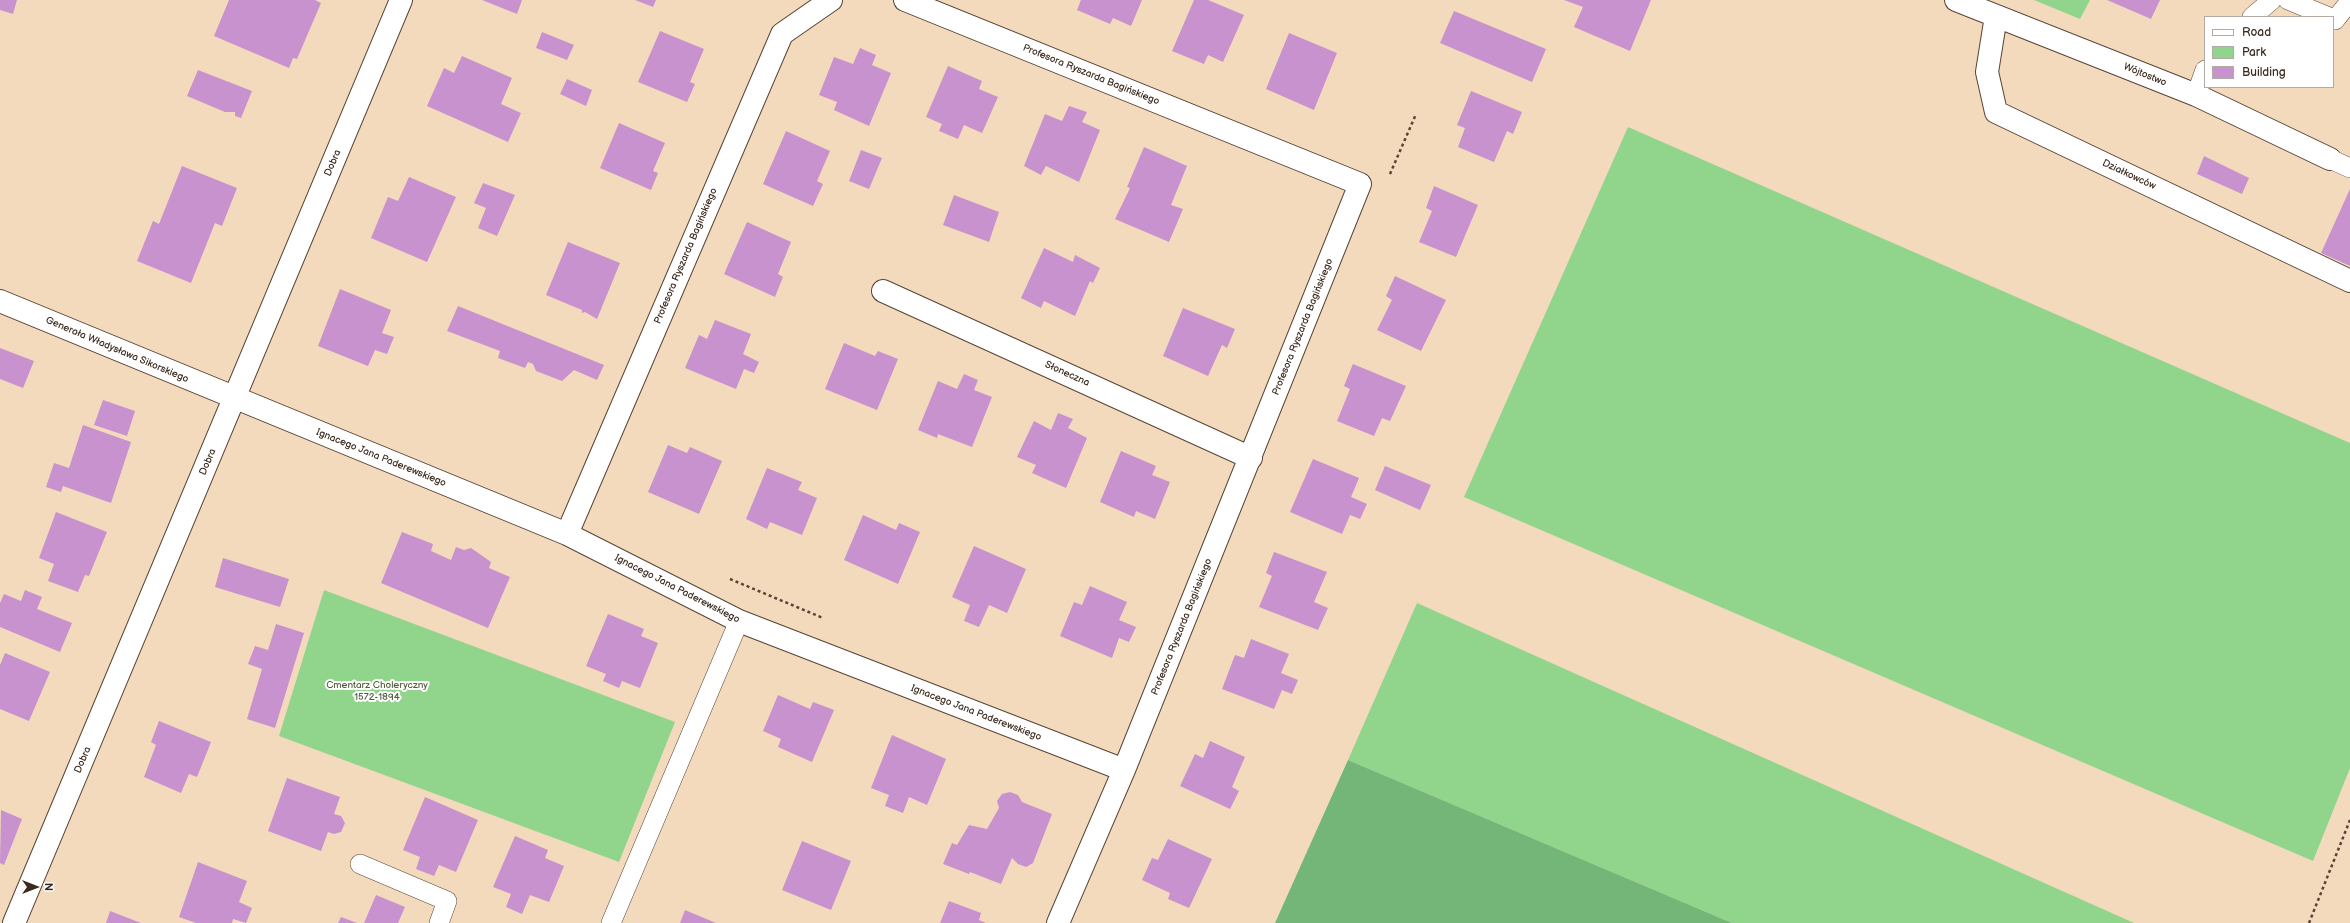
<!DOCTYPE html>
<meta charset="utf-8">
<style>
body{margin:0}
#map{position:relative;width:2350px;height:923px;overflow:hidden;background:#f4dabd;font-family:"Balsamiq Sans",sans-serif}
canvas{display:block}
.legend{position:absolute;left:2204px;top:16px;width:130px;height:72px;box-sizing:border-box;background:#fff;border:1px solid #b1aaa5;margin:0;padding:5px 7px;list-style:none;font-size:12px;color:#3b2a1e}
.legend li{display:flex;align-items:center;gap:8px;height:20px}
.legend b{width:20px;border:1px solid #b1aaa5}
.north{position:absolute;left:16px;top:867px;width:40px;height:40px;-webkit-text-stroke:3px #fff;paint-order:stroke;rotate:90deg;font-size:11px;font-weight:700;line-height:16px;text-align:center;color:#3b2a1e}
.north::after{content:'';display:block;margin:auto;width:14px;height:18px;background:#3b2a1e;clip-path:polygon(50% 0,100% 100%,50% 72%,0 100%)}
</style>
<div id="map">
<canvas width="2350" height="923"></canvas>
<ul class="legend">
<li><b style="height:5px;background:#fff"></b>Road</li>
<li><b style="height:11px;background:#91d48c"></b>Park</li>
<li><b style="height:11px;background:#c792cd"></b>Building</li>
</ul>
<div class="north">N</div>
</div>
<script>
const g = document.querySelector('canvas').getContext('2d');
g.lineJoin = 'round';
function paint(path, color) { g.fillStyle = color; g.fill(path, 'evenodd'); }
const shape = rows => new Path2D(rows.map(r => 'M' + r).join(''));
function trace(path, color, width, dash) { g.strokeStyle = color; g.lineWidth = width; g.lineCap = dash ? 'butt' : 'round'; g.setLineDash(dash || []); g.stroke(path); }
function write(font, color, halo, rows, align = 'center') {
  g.font = font + ' "Balsamiq Sans",sans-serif'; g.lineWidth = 4; g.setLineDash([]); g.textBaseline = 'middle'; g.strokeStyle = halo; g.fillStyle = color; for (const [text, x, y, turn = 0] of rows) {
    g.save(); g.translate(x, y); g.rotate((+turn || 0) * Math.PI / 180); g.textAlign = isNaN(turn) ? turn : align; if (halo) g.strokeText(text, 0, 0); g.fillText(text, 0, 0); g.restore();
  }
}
paint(shape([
 [2034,0,2090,0,2080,19],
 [1628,127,2350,443,2350,768,2313,861,1464,497],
 [324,590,675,722,619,862,279,736],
 [1417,603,2134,923,1732,923,1348,760]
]), '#91d48c');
paint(shape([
 [1348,760,1732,923,1275,923]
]), '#74b678');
paint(shape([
 [0,0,17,0,13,14,0,10],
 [229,0,315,0,321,3,297,59,293,58,289,68,214,36],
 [482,0,522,0,517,14],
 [635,0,656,0,653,7],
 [1081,0,1142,0,1131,26,1113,18,1110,24,1077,10],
 [1194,0,1208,0,1244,15,1223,62,1208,55,1204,64,1172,51],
 [1564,0,1651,0,1630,51,1574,27,1583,7],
 [2107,0,2160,0,2151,19],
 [1454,11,1546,49,1532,82,1440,43],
 [660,31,704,49,690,82,695,84,687,102,638,82],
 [542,32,574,45,567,60,536,48],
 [1289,33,1337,53,1314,110,1266,89],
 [860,48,876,55,872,65,891,73,869,126,834,110,837,102,819,95,834,57,853,64],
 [462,56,512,78,501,104,521,113,508,142,427,106,444,68,454,73],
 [948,66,982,81,979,89,998,97,982,133,964,125,958,139,939,131,942,124,926,117],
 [198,70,252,91,241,118,235,116,235,112,225,112,187,96],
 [567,79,592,90,586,106,560,94],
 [1471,91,1522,112,1513,134,1507,131,1494,162,1458,147,1465,128,1457,125],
 [1069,106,1087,112,1082,122,1100,130,1079,182,1046,166,1041,175,1024,166,1045,114,1062,121],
 [619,123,665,143,653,171,658,173,651,190,600,168],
 [786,131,830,151,817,181,823,184,813,206,763,184],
 [1144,147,1187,166,1171,205,1183,209,1169,242,1115,219,1130,188,1127,187],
 [861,150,882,158,869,189,849,181],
 [2204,156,2249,178,2242,194,2197,174],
 [182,166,237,188,222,226,215,223,191,283,137,261,153,221,159,224],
 [409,177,456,197,427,262,371,238,388,197,398,201],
 [483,183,515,195,497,236,478,228,486,208,474,203],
 [1434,186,1478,205,1456,257,1419,242,1432,211,1426,208],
 [2350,189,2350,266,2321,253],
 [954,195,999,212,989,242,943,225],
 [747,222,791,242,778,274,783,277,775,297,724,274],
 [568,242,620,263,597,319,585,312,582,313,582,310,546,295],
 [1044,248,1073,262,1075,255,1100,268,1093,283,1090,281,1075,316,1044,301,1041,308,1021,298],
 [1395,276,1446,300,1421,351,1377,330,1392,300,1386,296],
 [340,289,391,310,382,333,394,337,387,354,375,350,368,366,318,346],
 [458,306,604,365,597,380,574,370,562,381,536,371,533,364,528,362,525,368,498,358,500,351,447,331],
 [1183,308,1235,329,1227,348,1222,345,1208,376,1163,356],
 [715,320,751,334,743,354,759,362,754,373,744,369,736,389,685,368,699,335,707,339],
 [844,343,875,356,878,351,898,359,877,410,825,389],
 [0,348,34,361,23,388,0,379],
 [1353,364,1406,386,1390,421,1382,418,1374,436,1337,421,1350,389,1344,386],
 [964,374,978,380,974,390,992,397,972,447,938,434,937,438,918,430,938,381,957,389],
 [103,400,135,411,127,436,94,425],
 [1058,413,1073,419,1068,428,1087,438,1066,488,1032,473,1036,465,1017,457,1034,421,1051,430],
 [83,425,131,442,111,503,63,486,61,492,46,487,54,463,69,468],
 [668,445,687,453,690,447,722,461,699,514,648,492],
 [1121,451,1156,466,1152,475,1170,482,1155,519,1136,511,1134,517,1100,502],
 [1313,459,1359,478,1351,497,1367,504,1360,519,1350,515,1342,534,1290,512],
 [1385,466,1431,485,1420,510,1375,490],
 [767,468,802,482,798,490,817,498,802,535,770,522,767,529,746,519],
 [56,512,107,532,89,576,85,575,78,592,48,581,54,564,39,558],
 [863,515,896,530,899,523,920,532,898,584,844,560],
 [402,532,433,544,431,551,451,560,456,547,464,550,471,548,491,562,489,568,510,577,488,628,381,583],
 [974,546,1026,569,1007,613,989,605,979,627,964,621,970,605,952,597],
 [1274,552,1327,572,1314,602,1328,608,1318,630,1259,607,1272,576,1266,573],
 [223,558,289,579,280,607,215,587],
 [1090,586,1127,602,1119,620,1136,627,1129,642,1119,638,1112,658,1060,636,1074,602,1082,605],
 [25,590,42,597,37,609,72,623,60,652,0,627,0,603,4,594,21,601],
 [608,614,644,629,641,636,658,643,640,688,622,681,619,688,603,681,606,674,586,666],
 [276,624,304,633,275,728,247,719,262,669,248,664,255,646,268,650],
 [1251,639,1289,654,1281,673,1298,680,1292,694,1282,690,1274,709,1222,689,1235,655,1244,658],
 [5,653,50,672,29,721,0,709,0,665],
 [778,695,810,709,813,702,834,710,812,762,778,747,781,739,763,731],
 [159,721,211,742,197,777,189,774,181,793,144,777,156,745,151,742],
 [892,735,946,759,927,805,909,797,903,813,885,806,889,795,871,788],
 [1210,741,1245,757,1232,787,1239,791,1230,809,1180,786,1195,754,1203,758],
 [287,778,340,797,334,814,341,816,345,823,341,832,334,834,328,832,321,851,268,831],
 [1010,792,1018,795,1022,802,1052,814,1033,863,1026,867,1018,864,1012,858,1001,884,970,872,969,874,943,864,952,843,957,845,969,825,987,829,999,808,997,801,1002,794],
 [425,797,478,820,456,872,439,865,434,876,416,869,420,857,403,850],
 [1,810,22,819,4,865,0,863],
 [515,836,548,850,545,858,564,866,549,902,530,895,522,914,506,907,511,894,493,887],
 [1168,839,1212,859,1189,908,1168,899,1170,893,1142,880,1152,858,1158,860],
 [802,841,851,861,831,910,782,890],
 [198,862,247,881,239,902,252,908,246,923,233,919,232,923,196,923,179,917],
 [376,895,405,907,398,923,364,923],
 [949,901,981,913,979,920,986,923,940,923],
 [685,910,716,923,680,923],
 [110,911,141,923,106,923],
 [341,917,357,923,338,923]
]), '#c792cd');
const service = shape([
 [2288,0,2329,17],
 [2252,17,2272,0],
 [2333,19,2335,20,2350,1],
 [2196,95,2205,70],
 [2330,159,2350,168],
 [360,864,447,901,439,923],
 [611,923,739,621]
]);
const minor = shape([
 [905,0,1360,184,1124,770,1058,923],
 [1956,0,2196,95,2330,159],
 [1996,16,1987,72,1996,112,2350,281],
 [883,291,1251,458],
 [0,301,567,534,739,621,1124,770],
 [567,534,782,34,831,0],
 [14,923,401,0]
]);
trace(service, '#574436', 20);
trace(minor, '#574436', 24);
trace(shape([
 [1390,174,1416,114],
 [730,579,823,618],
 [2309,923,2350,820]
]), '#574436', 2.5, [3, 3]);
trace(service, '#fff', 19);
trace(minor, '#fff', 22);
write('10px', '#3b2a1e', '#fff', [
 ["Profesora Ryszarda Bagińskiego",1091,75,22],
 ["Wójtostwo",2145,75,22],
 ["Dobra",333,163,-67],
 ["Działkowców",2129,175,25],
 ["Profesora Ryszarda Bagińskiego",686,256,-67],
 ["Profesora Ryszarda Bagińskiego",1303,327,-68],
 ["Generała Władysława Sikorskiego",117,350,23],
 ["Słoneczna",1067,374,24],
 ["Ignacego Jana Paderewskiego",381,458,22],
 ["Dobra",208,462,-67],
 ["Ignacego Jana Paderewskiego",677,589,27],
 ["Profesora Ryszarda Bagińskiego",1182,627,-68],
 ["Ignacego Jana Paderewskiego",976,713,21],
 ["Dobra",83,760,-67]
]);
write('10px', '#555d3f', '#fff', [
 ["Cmentarz Choleryczny",377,685],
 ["1572-1894",377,697]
]);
</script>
